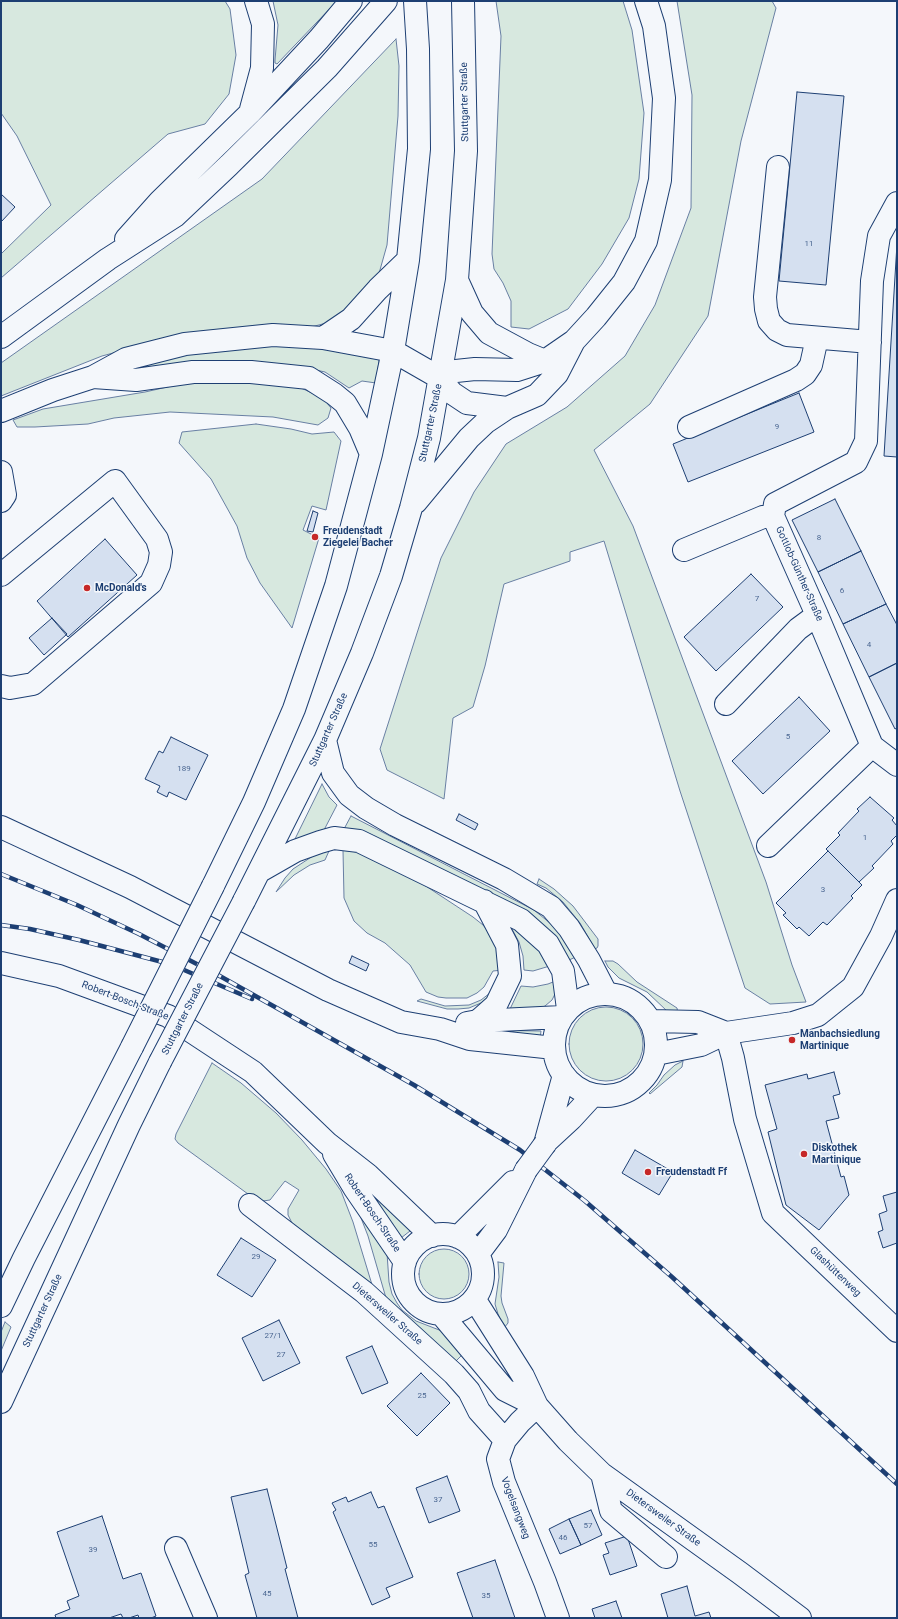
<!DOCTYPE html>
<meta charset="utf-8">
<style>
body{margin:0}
#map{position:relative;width:898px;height:1619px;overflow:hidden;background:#f4f7fb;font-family:Roboto,sans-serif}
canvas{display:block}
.frame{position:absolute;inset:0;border:2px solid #1d3f73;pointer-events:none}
</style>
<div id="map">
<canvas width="898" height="1619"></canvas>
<div class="frame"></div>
</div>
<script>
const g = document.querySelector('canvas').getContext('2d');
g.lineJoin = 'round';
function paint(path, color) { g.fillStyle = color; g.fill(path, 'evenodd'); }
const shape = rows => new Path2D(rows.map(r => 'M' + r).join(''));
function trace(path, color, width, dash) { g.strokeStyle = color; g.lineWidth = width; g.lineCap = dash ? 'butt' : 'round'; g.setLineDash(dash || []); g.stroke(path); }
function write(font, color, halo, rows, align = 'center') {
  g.font = font + ' Roboto,sans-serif'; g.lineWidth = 3; g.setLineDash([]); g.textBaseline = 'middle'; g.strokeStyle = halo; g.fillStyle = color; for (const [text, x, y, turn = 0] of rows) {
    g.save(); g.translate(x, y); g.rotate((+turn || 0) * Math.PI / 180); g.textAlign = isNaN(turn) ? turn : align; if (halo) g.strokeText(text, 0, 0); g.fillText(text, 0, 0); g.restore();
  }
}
const green = shape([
 [1,1,225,1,230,9,236,55,229,94,205,124,168,134,1,278,1,254,51,205,17,136,1,113,1,1],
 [273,1,337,1,277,64,275,63,275,60,278,25,273,1],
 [496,1,623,1,632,30,644,113,639,179,629,218,602,264,568,309,529,329,511,327,511,301,503,283,494,269,492,254,501,36,496,1],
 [677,1,772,1,776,8,741,141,708,316,650,404,594,450,633,526,766,882,792,965,806,1002,770,1004,745,988,680,791,604,541,570,552,570,561,504,584,485,666,473,707,453,718,444,799,387,770,380,749,441,558,474,492,506,444,567,407,625,356,655,305,691,208,692,95,677,1],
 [396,39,399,66,398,116,387,245,378,277,342,319,311,327,184,334,102,356,1,396,1,363,262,179,396,39],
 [240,346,310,346,378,357,379,361,376,383,362,381,349,388,325,372,298,366,139,370,138,366,156,358,240,346],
 [185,383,290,383,323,398,331,408,328,418,318,425,273,417,170,412,114,418,88,424,35,427,17,427,13,420,43,409,145,392,185,383],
 [256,424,291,429,312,434,334,432,341,441,326,510,312,506,303,530,319,538,292,628,260,583,247,558,237,526,211,479,179,443,182,432,256,424],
 [322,784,329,797,337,805,324,830,294,841,322,784],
 [351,816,534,910,556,928,578,956,569,960,344,829,351,816],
 [343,850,357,852,409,875,473,917,483,925,493,937,497,947,503,970,493,971,484,987,477,993,467,998,446,998,438,997,426,992,410,965,385,943,367,933,354,921,344,898,343,850],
 [329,851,325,860,310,865,294,875,276,892,285,878,293,869,316,854,329,851],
 [539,879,554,889,573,906,598,939,598,946,597,948,595,949,580,923,563,902,546,888,537,884,539,879],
 [515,925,553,965,533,971,524,970,523,956,519,942,512,929,515,925],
 [605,961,613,961,618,964,637,982,677,1008,678,1014,667,1011,647,992,619,978,608,967,605,961],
 [558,980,557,990,552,1000,545,1006,539,1009,510,1009,521,986,533,987,548,984,558,980],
 [490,993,491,996,481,1003,469,1008,458,1009,447,1009,417,1001,421,999,445,1006,469,1005,481,1000,490,993],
 '569 1044a37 37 0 1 1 74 0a37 37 0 1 1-74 0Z',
 [472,1030,541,1031,540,1039,472,1030],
 [683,1061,682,1067,650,1094,649,1093,657,1085,664,1075,675,1065,683,1061],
 [212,1063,241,1083,276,1113,302,1140,326,1169,341,1191,353,1222,373,1288,312,1242,292,1223,288,1215,288,1209,299,1190,285,1181,270,1200,263,1201,258,1199,248,1194,178,1143,175,1139,176,1134,212,1063],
 [365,1181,410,1231,401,1238,362,1183,365,1181],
 [356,1205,387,1253,389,1282,392,1294,397,1303,402,1310,416,1321,447,1333,465,1352,455,1362,386,1298,368,1236,356,1205],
 '419 1274a25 25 0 1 1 50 0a25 25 0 1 1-50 0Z',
 [498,1262,504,1263,501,1296,502,1303,508,1319,508,1323,504,1328,498,1314,495,1304,499,1277,498,1262],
 [5,1322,11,1327,1,1351,1,1332,5,1322]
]);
paint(green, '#d7e8df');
trace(green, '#687fa3', 1);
const building = shape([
 [797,92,844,96,826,285,779,281,797,92],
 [1,194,15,207,1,222,1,194],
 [897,244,897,457,884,456,897,244],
 [799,393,814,432,688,482,673,444,799,393],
 [835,499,861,551,818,572,792,520,835,499],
 [313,511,318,513,313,532,307,531,313,511],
 [105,539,137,575,68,637,37,601,105,539],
 [861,551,886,604,843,624,818,572,861,551],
 [751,574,783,607,716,671,684,637,751,574],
 [886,604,897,625,897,663,869,677,843,624,886,604],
 [52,618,67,634,44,655,29,638,52,618],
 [897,663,897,728,895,729,869,677,897,663],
 [799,697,830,731,763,794,732,761,799,697],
 [171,737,208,755,186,800,169,792,167,797,157,792,160,786,145,779,159,751,163,753,171,737],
 [870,797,894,818,892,820,897,826,897,835,891,841,893,844,872,866,874,868,859,882,826,849,840,835,838,833,859,811,857,809,870,797],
 [459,814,478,824,475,830,456,820,459,814],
 [828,851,862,885,851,896,853,898,827,925,823,922,809,936,799,927,797,929,783,915,786,913,776,903,828,851],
 [352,956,369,964,366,971,349,963,352,956],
 [834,1072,840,1094,833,1096,839,1118,826,1121,841,1177,844,1176,849,1195,819,1230,786,1205,768,1132,777,1129,765,1085,807,1074,808,1079,834,1072],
 [635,1150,673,1172,659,1195,622,1173,635,1150],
 [897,1192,897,1243,883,1248,878,1232,883,1230,879,1214,887,1211,883,1196,897,1192],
 [241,1238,276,1260,252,1297,217,1275,241,1238],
 [279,1320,300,1363,263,1381,242,1338,279,1320],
 [372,1346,388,1383,362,1394,346,1357,372,1346],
 [421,1373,450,1403,417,1436,387,1406,421,1373],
 [447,1476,460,1511,429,1523,416,1488,447,1476],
 [267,1489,287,1568,285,1569,298,1618,257,1618,245,1575,249,1573,231,1497,267,1489],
 [371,1492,378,1508,384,1506,413,1577,386,1588,390,1597,372,1605,333,1512,336,1510,332,1503,346,1497,348,1502,371,1492],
 [591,1510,602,1535,581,1545,569,1519,591,1510],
 [102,1516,123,1579,141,1573,156,1616,151,1618,139,1618,138,1615,129,1618,123,1618,121,1614,109,1618,56,1618,55,1615,70,1609,67,1601,79,1596,57,1532,102,1516],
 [569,1519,581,1545,560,1554,549,1529,569,1519],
 [627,1536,637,1566,610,1575,603,1555,609,1553,605,1543,627,1536],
 [495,1560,515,1618,473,1618,457,1573,495,1560],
 [687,1586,695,1616,709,1612,711,1618,668,1618,661,1594,687,1586],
 [616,1601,622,1618,595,1618,592,1609,616,1601]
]);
paint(building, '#d5e0f0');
trace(building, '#1d3f73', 1);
const minor = shape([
 [778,167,765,297,766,309,769,321,777,330,787,335,870,342],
 [897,203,879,236,872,281,866,441,856,462,775,504,773,516,817,615,872,746,897,765],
 [689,427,796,380,805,374,811,365,817,338],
 [1,472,5,495,1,501],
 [684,550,763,517,773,516],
 [1,575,115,481,157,539,161,552,159,565,151,583,33,684,10,688,1,686],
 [726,704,798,629,817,615],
 [1,827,130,887,328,990,401,1022,440,1029,470,1039,554,1048],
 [768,846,872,746],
 [1,963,59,976,168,1016,253,1072,327,1143,368,1175,432,1236],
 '554 1045a51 51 0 1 1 102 0a51 51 0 1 1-102 0Z',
 [651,1021,698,1022,726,1033],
 [467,1023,478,1021,562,1017],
 [726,1033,733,1058,745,1119,773,1213,897,1331],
 [656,1054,701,1045,726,1033,793,1023,818,1015,853,987,881,936,897,900],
 [545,1143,571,1119,593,1095],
 [545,1144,564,1075],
 [334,1154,355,1189,405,1262],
 [250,1205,364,1292,454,1374,469,1391,479,1411,505,1440],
 '403 1274a40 40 0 1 1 80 0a40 40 0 1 1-80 0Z',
 [458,1237,513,1182],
 [478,1254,496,1230,526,1170],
 [475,1300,523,1376,537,1406,568,1441,602,1474,740,1573,800,1618],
 [442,1315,505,1390,537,1406],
 [537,1406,520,1422,505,1440,498,1459,504,1482,545,1582,558,1618],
 [602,1474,611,1511,666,1557],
 [176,1548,206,1618]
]);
const major = shape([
 [251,109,262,68,263,24,256,1],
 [126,239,160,201,250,113,319,39,351,1],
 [457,280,472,313,489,333,528,354,545,361],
 [1,337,108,259,175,216,229,165,327,68,386,1],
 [323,338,351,319,378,289,408,260],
 [93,377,136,380,193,372,251,372,309,378,334,394,345,403,360,428,371,454],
 [440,378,456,371,475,369,517,370,545,361,574,341,596,317,624,282,646,241,660,180,664,98,654,26,646,1],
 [1,411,53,390,93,377,126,359,185,344,273,335,323,338,393,351,440,378,452,393,467,403,507,408,537,395,557,374,574,341],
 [416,502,469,438,486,422,507,408],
 [325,740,333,773,349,795,366,808,395,825,504,879,551,907,569,928,589,960,606,993],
 [260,871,295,851,320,842,334,838,359,841,521,920,548,944,563,971,568,1009],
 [213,886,254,802,294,709,336,586,371,454,393,351,408,260,419,149,418,49,415,1],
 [244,901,325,740,362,653,391,576,411,508,429,438,457,280,466,151,463,1],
 [478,1021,496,1005,510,976,507,945,484,901],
 [1,1306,24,1258,132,1047],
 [1,1402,129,1125,160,1062]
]);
trace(minor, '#1d3f73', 24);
trace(major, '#1d3f73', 24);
trace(minor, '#f4f7fb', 22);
trace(major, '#f4f7fb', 22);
const rail = shape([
 [1,874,77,905,139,934,218,975,414,1085,520,1150,585,1201,672,1277,897,1484],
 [1,925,30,929,79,940,170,964,252,999]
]);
trace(rail, '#1d3f73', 4.5);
trace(rail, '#f4f7fb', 3, [9]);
const minorBridge = shape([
 [526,1170,545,1144]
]);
const majorBridge = shape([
 [132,1047,213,886],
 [160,1062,244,901]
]);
trace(minorBridge, '#1d3f73', 24, []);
trace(majorBridge, '#1d3f73', 24, []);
trace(minorBridge, '#f4f7fb', 22);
trace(majorBridge, '#f4f7fb', 22);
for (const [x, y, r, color] of [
 [315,537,4,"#c62828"],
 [87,588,4,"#c62828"],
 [792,1040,4,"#c62828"],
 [804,1154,4,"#c62828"],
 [648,1172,4,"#c62828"]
]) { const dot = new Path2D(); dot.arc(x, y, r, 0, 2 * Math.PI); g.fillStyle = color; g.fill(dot); trace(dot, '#f4f7fb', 1.5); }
write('8px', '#4b6792', null, [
 ["11",809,244],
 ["9",777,427],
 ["8",819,538],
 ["6",842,591],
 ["7",757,599],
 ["4",869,645],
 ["5",788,737],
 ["189",184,769],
 ["1",865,838],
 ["3",823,890],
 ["29",256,1257],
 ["27/1",273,1336],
 ["27",281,1355],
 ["25",422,1396],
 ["37",438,1500],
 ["57",588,1526],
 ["46",563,1538],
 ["55",373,1545],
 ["39",93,1550],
 ["45",267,1594],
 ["35",486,1596]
]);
write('10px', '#1d3f73', '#f4f7fb', [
 ["Stuttgarter Straße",465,102,-91],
 ["Stuttgarter Straße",431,423,-78],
 ["Gottlob-Günther-Straße",799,574,66],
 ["Stuttgarter Straße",329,730,-66],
 ["Robert-Bosch-Straße",125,1001,21],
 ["Stuttgarter Straße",183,1019,-63],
 ["Robert-Bosch-Straße",372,1213,56],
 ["Glashüttenweg",835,1272,44],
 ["Stuttgarter Straße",43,1311,-65],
 ["Dietersweiler Straße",387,1314,41],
 ["Vogelsangweg",515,1508,69],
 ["Dietersweiler Straße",663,1518,36]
]);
write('bold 10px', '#1d3f73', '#f4f7fb', [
 ["Freudenstadt",323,531],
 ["Ziegelei Bacher",323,543],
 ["McDonald's",95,588],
 ["Manbachsiedlung",800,1034],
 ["Martinique",800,1046],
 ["Diskothek",812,1148],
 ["Martinique",812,1160],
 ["Freudenstadt Ff",656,1172]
], 'left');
</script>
